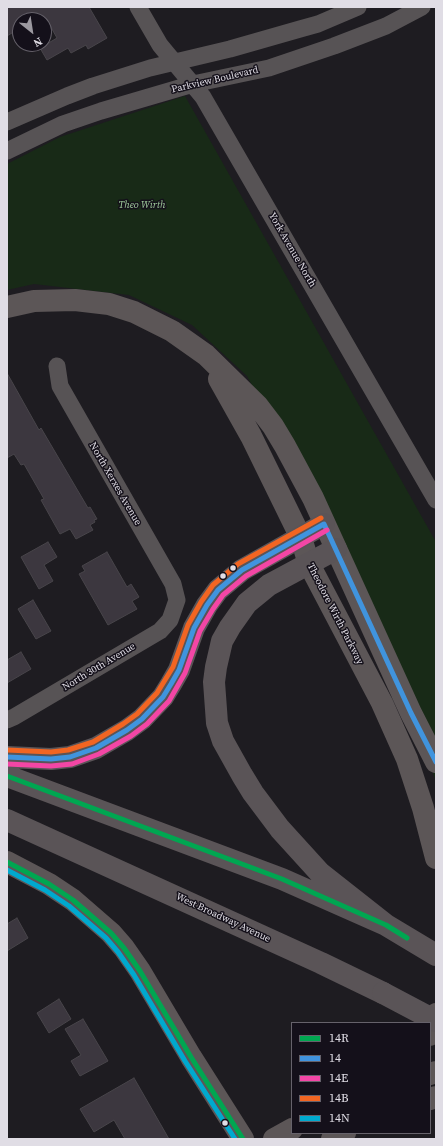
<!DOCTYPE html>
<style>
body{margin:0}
#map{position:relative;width:443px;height:1146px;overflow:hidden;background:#1e1c21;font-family:"Source Serif 4",serif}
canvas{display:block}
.frame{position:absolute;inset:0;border:8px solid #e0dde5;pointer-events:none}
.legend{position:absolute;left:291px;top:1022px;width:140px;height:112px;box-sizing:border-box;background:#14101a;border:1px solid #66626b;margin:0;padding:5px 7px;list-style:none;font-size:12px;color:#e0dde5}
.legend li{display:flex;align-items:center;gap:8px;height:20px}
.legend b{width:20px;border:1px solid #66626b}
.north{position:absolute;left:12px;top:12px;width:40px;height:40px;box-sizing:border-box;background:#14101a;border:1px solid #66626b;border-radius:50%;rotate:150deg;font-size:11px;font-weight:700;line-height:16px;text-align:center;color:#e0dde5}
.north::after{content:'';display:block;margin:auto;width:14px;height:18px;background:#9c99a0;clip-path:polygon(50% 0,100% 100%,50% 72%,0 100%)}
</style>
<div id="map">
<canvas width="443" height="1146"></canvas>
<div class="frame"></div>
<ul class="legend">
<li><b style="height:5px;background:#00a651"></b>14R</li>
<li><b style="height:5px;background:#4094de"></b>14</li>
<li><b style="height:5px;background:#f346a5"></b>14E</li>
<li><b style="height:5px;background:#f26522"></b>14B</li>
<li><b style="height:5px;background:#00a9ce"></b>14N</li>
</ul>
<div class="north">N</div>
</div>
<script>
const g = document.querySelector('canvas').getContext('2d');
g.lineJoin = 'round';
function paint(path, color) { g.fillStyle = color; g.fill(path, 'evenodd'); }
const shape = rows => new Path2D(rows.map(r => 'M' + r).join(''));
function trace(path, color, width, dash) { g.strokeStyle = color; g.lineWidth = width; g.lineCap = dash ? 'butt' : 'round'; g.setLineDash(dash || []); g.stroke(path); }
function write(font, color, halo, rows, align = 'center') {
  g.font = font + ' "Source Serif 4",serif'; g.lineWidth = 3; g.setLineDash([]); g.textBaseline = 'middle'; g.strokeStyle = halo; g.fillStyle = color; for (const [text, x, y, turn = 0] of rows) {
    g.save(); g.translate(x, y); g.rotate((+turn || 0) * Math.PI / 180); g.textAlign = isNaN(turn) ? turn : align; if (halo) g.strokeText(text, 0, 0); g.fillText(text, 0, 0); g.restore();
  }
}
paint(shape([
 [185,96,436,542,436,781,328,506,285,446,247,376,192,325,129,295,34,284,7,290,7,164,60,137]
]), '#182a17');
const building = shape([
 [7,7,89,7,107,38,88,49,86,45,71,53,68,48,47,60,40,48,57,38,47,20,20,20,20,28,7,36,7,7],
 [7,373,39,430,41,428,88,508,90,507,97,519,94,520,95,522,90,525,93,530,76,539,70,529,60,534,41,500,44,499,24,464,21,465,14,454,7,458,7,373],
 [48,542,57,557,44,565,53,581,39,589,21,557,48,542],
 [107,552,127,587,131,584,139,597,132,601,137,609,108,625,79,574,85,571,82,566,107,552],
 [33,600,51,631,36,639,18,609,33,600],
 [21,652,31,669,7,683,7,660,21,652],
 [17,918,28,938,7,951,7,924,17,918],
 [59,999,71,1019,49,1033,37,1013,59,999],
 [83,1019,108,1061,80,1076,71,1061,81,1055,65,1029,83,1019],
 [134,1078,169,1139,125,1139,114,1120,94,1132,80,1109,134,1078]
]);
paint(building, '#3c373f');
trace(building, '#48454a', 1);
trace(shape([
 [138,7,160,45,203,97,436,500],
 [7,122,67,96,93,86,150,68,230,49,300,29,318,24,358,7],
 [7,151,63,124,101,111,193,84,269,68,334,46,386,26,422,7],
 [7,720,14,717,160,631,170,620,177,600,173,584,60,386,57,366]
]), '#575355', 17);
trace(shape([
 [7,307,34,301,75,300,109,304,134,312,172,331,206,355,257,405,273,426,285,446,313,498,411,713,436,762],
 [219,379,251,436,301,538,309,564,382,703,407,759,423,808,436,858],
 [7,862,49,884,73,900,111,933,124,948,140,971,191,1057,243,1139],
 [430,1035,436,1014],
 [430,1074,436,1072],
 [430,1099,436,1097],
 [274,1139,292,1129],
 [332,1139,345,1133]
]), '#5c5657', 22);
trace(shape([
 [336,549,269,585,247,603,230,627,222,641,216,667,214,682,217,723,223,741,242,775,253,793,280,829,320,873,386,925],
 [7,757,51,759,70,757,96,748,127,730,142,719,163,697,171,684,179,670,194,628,207,605,218,590,242,570,324,524],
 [7,776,282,879,386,925,436,955],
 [7,820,321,963,383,993]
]), '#5a5457', 22);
trace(shape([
 [383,993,436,1021]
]), '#5a5457', 22);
trace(shape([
 [7,776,282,879,386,925,407,938],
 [7,862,49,884,73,900,111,933,124,948,140,971,191,1057,243,1139]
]), '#00a651', 5);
trace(shape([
 [7,757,51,759,70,757,96,748,127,730,142,719,163,697,171,684,179,670,194,628,207,605,218,590,242,570,324,524,411,713,436,762]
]), '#4094de', 5);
trace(shape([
 [7,764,51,766,72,764,99,754,131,736,147,724,169,701,185,673,200,631,213,609,223,595,246,576,327,530]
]), '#f346a5', 5);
trace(shape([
 [7,750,51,752,68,750,93,742,123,724,137,714,157,693,173,667,188,625,201,602,213,585,238,564,321,518]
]), '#f26522', 5);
trace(shape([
 [7,870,45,890,69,906,106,938,118,952,134,975,185,1061,235,1139]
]), '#00a9ce', 5);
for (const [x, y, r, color] of [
 [233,568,3.5,"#e0dde5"],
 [223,576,3.5,"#e0dde5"],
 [225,1123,3.5,"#e0dde5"]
]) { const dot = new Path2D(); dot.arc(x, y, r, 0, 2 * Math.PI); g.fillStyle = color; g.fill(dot); trace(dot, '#14101a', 1.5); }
write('10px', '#e0dde5', '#14101a', [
 ["Parkview Boulevard",215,80,-13],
 ["York Avenue North",292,250,60],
 ["North Xerxes Avenue",115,484,60],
 ["Theodore Wirth Parkway",335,614,63],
 ["North 30th Avenue",99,667,-31],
 ["West Broadway Avenue",223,918,25]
]);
write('italic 10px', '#a3d09f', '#14101a', [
 ["Theo Wirth",142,205]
]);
</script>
